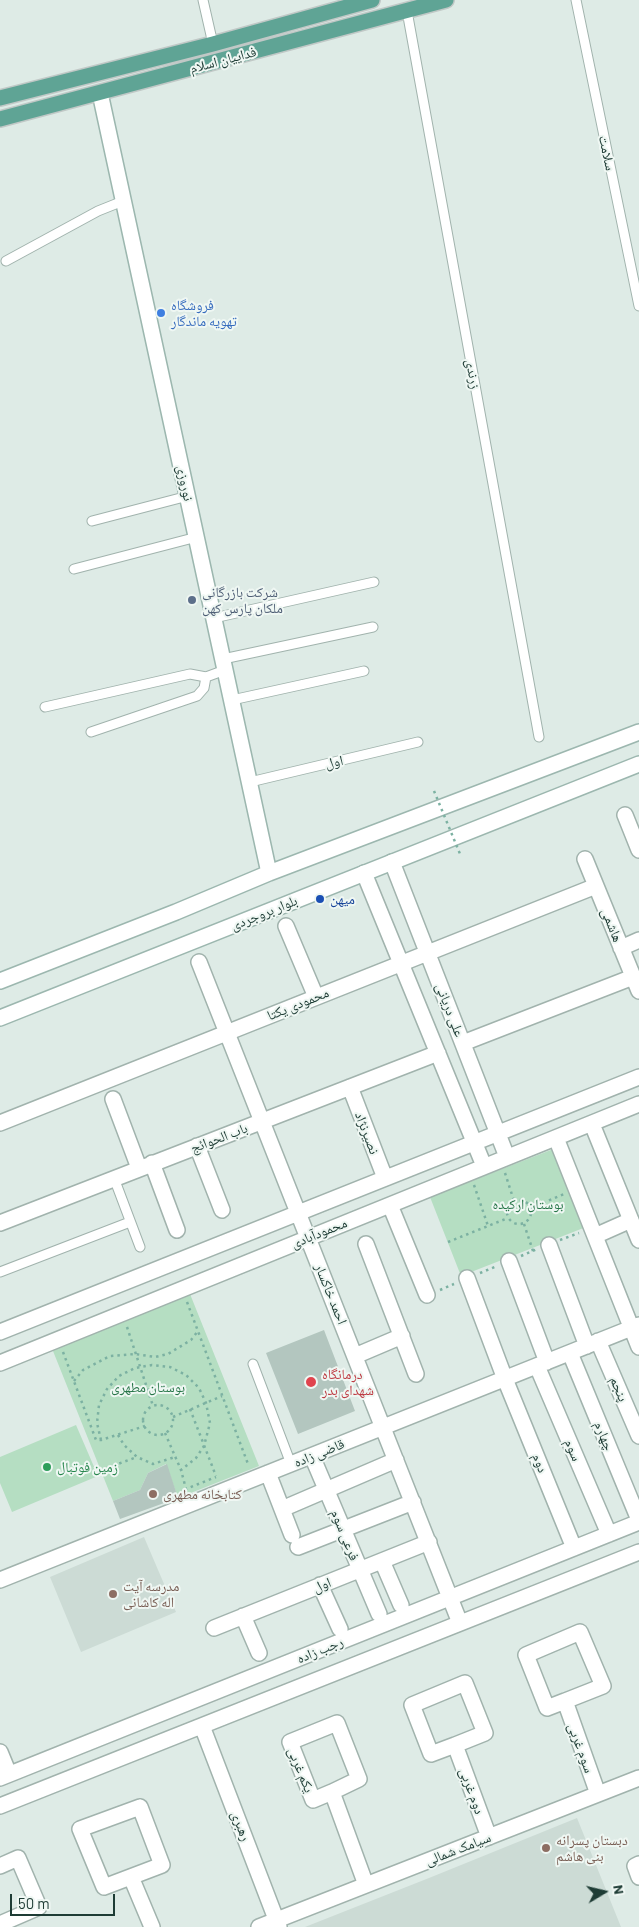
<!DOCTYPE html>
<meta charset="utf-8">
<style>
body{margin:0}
#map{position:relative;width:639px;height:1927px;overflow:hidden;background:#deebe6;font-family:Barlow,sans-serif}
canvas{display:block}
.north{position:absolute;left:579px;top:1867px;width:50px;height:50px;-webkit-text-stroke:4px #eff7f3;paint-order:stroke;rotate:81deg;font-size:14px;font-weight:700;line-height:20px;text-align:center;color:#1e3c35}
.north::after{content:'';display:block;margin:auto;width:18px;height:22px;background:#1e3c35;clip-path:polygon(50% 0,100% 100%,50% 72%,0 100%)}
.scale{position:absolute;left:10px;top:1894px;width:105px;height:22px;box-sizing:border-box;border:2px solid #1e3c35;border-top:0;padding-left:6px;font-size:15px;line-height:18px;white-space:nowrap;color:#1e3c35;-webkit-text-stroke:4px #eff7f3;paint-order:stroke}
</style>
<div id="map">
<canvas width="639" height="1927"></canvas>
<div class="north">N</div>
<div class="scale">50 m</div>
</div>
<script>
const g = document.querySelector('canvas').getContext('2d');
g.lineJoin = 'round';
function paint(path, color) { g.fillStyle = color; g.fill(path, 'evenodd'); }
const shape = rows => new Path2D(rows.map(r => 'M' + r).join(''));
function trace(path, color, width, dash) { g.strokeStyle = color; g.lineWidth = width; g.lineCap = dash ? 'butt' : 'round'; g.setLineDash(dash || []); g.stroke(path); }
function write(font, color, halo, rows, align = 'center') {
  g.font = font + ' Barlow,"Noto Naskh Arabic",sans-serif'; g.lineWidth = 4; g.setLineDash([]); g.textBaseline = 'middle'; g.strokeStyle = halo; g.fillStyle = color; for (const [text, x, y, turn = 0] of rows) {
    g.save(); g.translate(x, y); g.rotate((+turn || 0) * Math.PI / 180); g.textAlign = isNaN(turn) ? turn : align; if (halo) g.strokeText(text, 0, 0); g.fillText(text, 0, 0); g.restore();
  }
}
paint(shape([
 [144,1537,176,1612,81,1652,50,1577],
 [577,1818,621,1927,305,1927,429,1878]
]), '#ccdbd5');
paint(shape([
 [556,1148,586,1227,461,1276,430,1197],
 [188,1289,259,1466,178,1498,166,1464,148,1473,140,1490,113,1501,51,1346],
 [76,1425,98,1476,12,1512,0,1483,0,1457]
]), '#b5dec2');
paint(shape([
 [324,1330,355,1411,298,1434,266,1353],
 [167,1464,178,1498,120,1519,113,1501,140,1490,148,1473]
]), '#b3c6bf');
const service = shape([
 [203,0,213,44],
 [576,0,639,306],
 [407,11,539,737],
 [6,261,98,211,123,201],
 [92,521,188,496],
 [74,569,197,537],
 [214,618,374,582],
 [223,659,373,627],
 [232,700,364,671],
 [45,707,190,674,206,677,225,670],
 [91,732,197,696,204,688,206,677],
 [250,782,418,742],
 [114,1178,140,1247],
 [0,1272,130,1222],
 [253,1364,291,1464]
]);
const minor = shape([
 [625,815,639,850],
 [585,859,639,991],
 [392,862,507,1157],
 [364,873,484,1166],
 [286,926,316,997],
 [621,948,639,940],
 [199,962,460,1623],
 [463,1043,633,977],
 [350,1087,385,1178],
 [113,1099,139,1168],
 [0,1123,596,886],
 [592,1124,639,1240],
 [556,1138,639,1347],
 [197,1146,222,1210],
 [152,1163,177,1230],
 [390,1205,427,1295],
 [0,1223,438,1053],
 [595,1236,631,1220],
 [366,1244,416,1374],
 [549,1245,587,1346],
 [509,1261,547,1362],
 [467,1278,505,1379,574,1548],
 [0,1332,639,1077],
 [598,1341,639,1436],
 [570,1353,639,1520],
 [355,1356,402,1336],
 [0,1363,639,1104],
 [537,1366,609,1534],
 [312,1456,379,1614],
 [268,1473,292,1535],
 [282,1509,396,1460],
 [298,1547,413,1502],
 [382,1561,401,1605],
 [0,1580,639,1325],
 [320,1585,340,1629],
 [243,1616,259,1653],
 [214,1628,429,1542],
 [565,1701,547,1708,526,1655,580,1632,603,1686,565,1701,598,1794],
 [202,1726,279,1927],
 [455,1745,431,1754,412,1705,465,1683,485,1733,455,1745,489,1837],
 [0,1752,9,1774],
 [0,1778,639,1522],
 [332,1792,313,1800,290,1742,337,1723,359,1779,332,1792,366,1885],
 [0,1806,639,1552],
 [140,1807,162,1865,104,1887,80,1829,140,1807],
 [639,1864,635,1866,639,1877],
 [0,1866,18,1858,39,1907,0,1924],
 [131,1877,152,1927],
 [259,1927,639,1778]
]);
const secondary = shape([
 [100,93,269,873],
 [0,981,176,912,269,873,639,732],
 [0,1018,639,764]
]);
const primary = shape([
 [0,98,213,44,372,0],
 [0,119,446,0]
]);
trace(service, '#a1b3ad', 11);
trace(minor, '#a1b3ad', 18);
trace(secondary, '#9cb7af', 18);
trace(primary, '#c0c8c6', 18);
trace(shape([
 [505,1173,514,1201],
 [474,1185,488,1226],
 '507 1212a12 12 0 1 1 24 0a12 12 0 1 1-24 0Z',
 [531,1208,564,1194],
 [524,1224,533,1251],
 [560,1240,579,1233],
 [448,1242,508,1218],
 [521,1256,537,1249],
 [480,1273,497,1266],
 [440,1290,454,1284],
 [187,1302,248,1464,246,1465],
 [127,1327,153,1406],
 [63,1352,96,1440,101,1440,145,1426],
 [74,1381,83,1370,110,1356,135,1354,155,1357,168,1354,191,1340,198,1331],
 '143 1420a15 15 0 1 1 30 0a15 15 0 1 1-30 0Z',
 [190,1409,216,1476],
 [173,1417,222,1396],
 [165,1433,181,1470,186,1489,216,1477],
 [118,1435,124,1445,137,1457,153,1464,175,1457],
 [101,1440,97,1423,99,1405,107,1389,119,1376,135,1368,152,1365,170,1367,186,1375,199,1388,206,1403,210,1423,204,1446,196,1458,181,1470],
 [107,1468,137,1457]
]), '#7cb1a2', 2.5, [2.5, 4]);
trace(service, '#fff', 9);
trace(minor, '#fff', 15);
trace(secondary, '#fff', 15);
trace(primary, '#5fa495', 15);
trace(shape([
 [434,791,460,854]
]), '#7cb1a2', 2.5, [2.5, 4]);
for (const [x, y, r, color] of [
 [161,313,5,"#3f7fe0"],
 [192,600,5,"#5c6f8a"],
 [320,899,5,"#1a4fb4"],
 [311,1382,6,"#e0444e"],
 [47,1467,5,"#2e9e5b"],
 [153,1494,5,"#8d6e63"],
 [113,1594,5,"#8d6e63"],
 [546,1848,5,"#8d6e63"]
]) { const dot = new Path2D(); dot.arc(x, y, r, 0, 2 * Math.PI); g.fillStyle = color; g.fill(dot); trace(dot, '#eff7f3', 2); }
write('14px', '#1e3c35', '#eff7f3', [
 ["فداییان اسلام",223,60,-15],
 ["سلامت",607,153,78],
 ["زرندی",473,374,80],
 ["نوروزی",185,483,78],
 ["اول",334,762,-13],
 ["بلوار بروجردی",264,913,-22],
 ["هاشمی",612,925,68],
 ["محمودی یکتا",298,1004,-22],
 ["علی دریانی",450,1010,69],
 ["نصیرنژاد",367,1133,69],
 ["باب الحوائج",219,1138,-21],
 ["محمودآبادی",319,1233,-22],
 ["احمد خاکسار",331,1294,68],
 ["پنجم",619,1389,67],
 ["چهارم",604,1436,68],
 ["سوم",573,1450,67],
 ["قاضی زاده",319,1453,-22],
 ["دوم",540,1463,68],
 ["فرعی سوم",345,1535,68],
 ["اول",322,1585,-22],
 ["رجب زاده",320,1650,-22],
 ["سوم غربی",581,1748,70],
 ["یکم غربی",301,1770,68],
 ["دوم غربی",472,1791,70],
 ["رهبری",241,1826,69],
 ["سیامک شمالی",458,1849,-21]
]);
write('14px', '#366cbe', '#eff7f3', [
 ["فروشگاه",171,305],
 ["تهویه ماندگار",171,321]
], 'left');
write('14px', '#4e5e75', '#eff7f3', [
 ["شرکت بازرگانی",202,592],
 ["ملکان پارس کهن",202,608]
], 'left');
write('14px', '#164399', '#eff7f3', [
 ["میهن",330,899]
], 'left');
write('14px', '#267548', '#eff7f3', [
 ["بوستان ارکیده",528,1204],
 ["بوستان مطهری",148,1387]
]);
write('14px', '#be3a42', '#eff7f3', [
 ["درمانگاه",322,1374],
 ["شهدای بدر",322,1390]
], 'left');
write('14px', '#27864d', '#eff7f3', [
 ["زمین فوتبال",57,1467]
], 'left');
write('14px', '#785e54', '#eff7f3', [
 ["کتابخانه مطهری",163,1494],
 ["مدرسه آیت",123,1586],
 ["اله کاشانی",123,1602],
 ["دبستان پسرانه",556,1840],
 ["بنی هاشم",556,1856]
], 'left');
</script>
